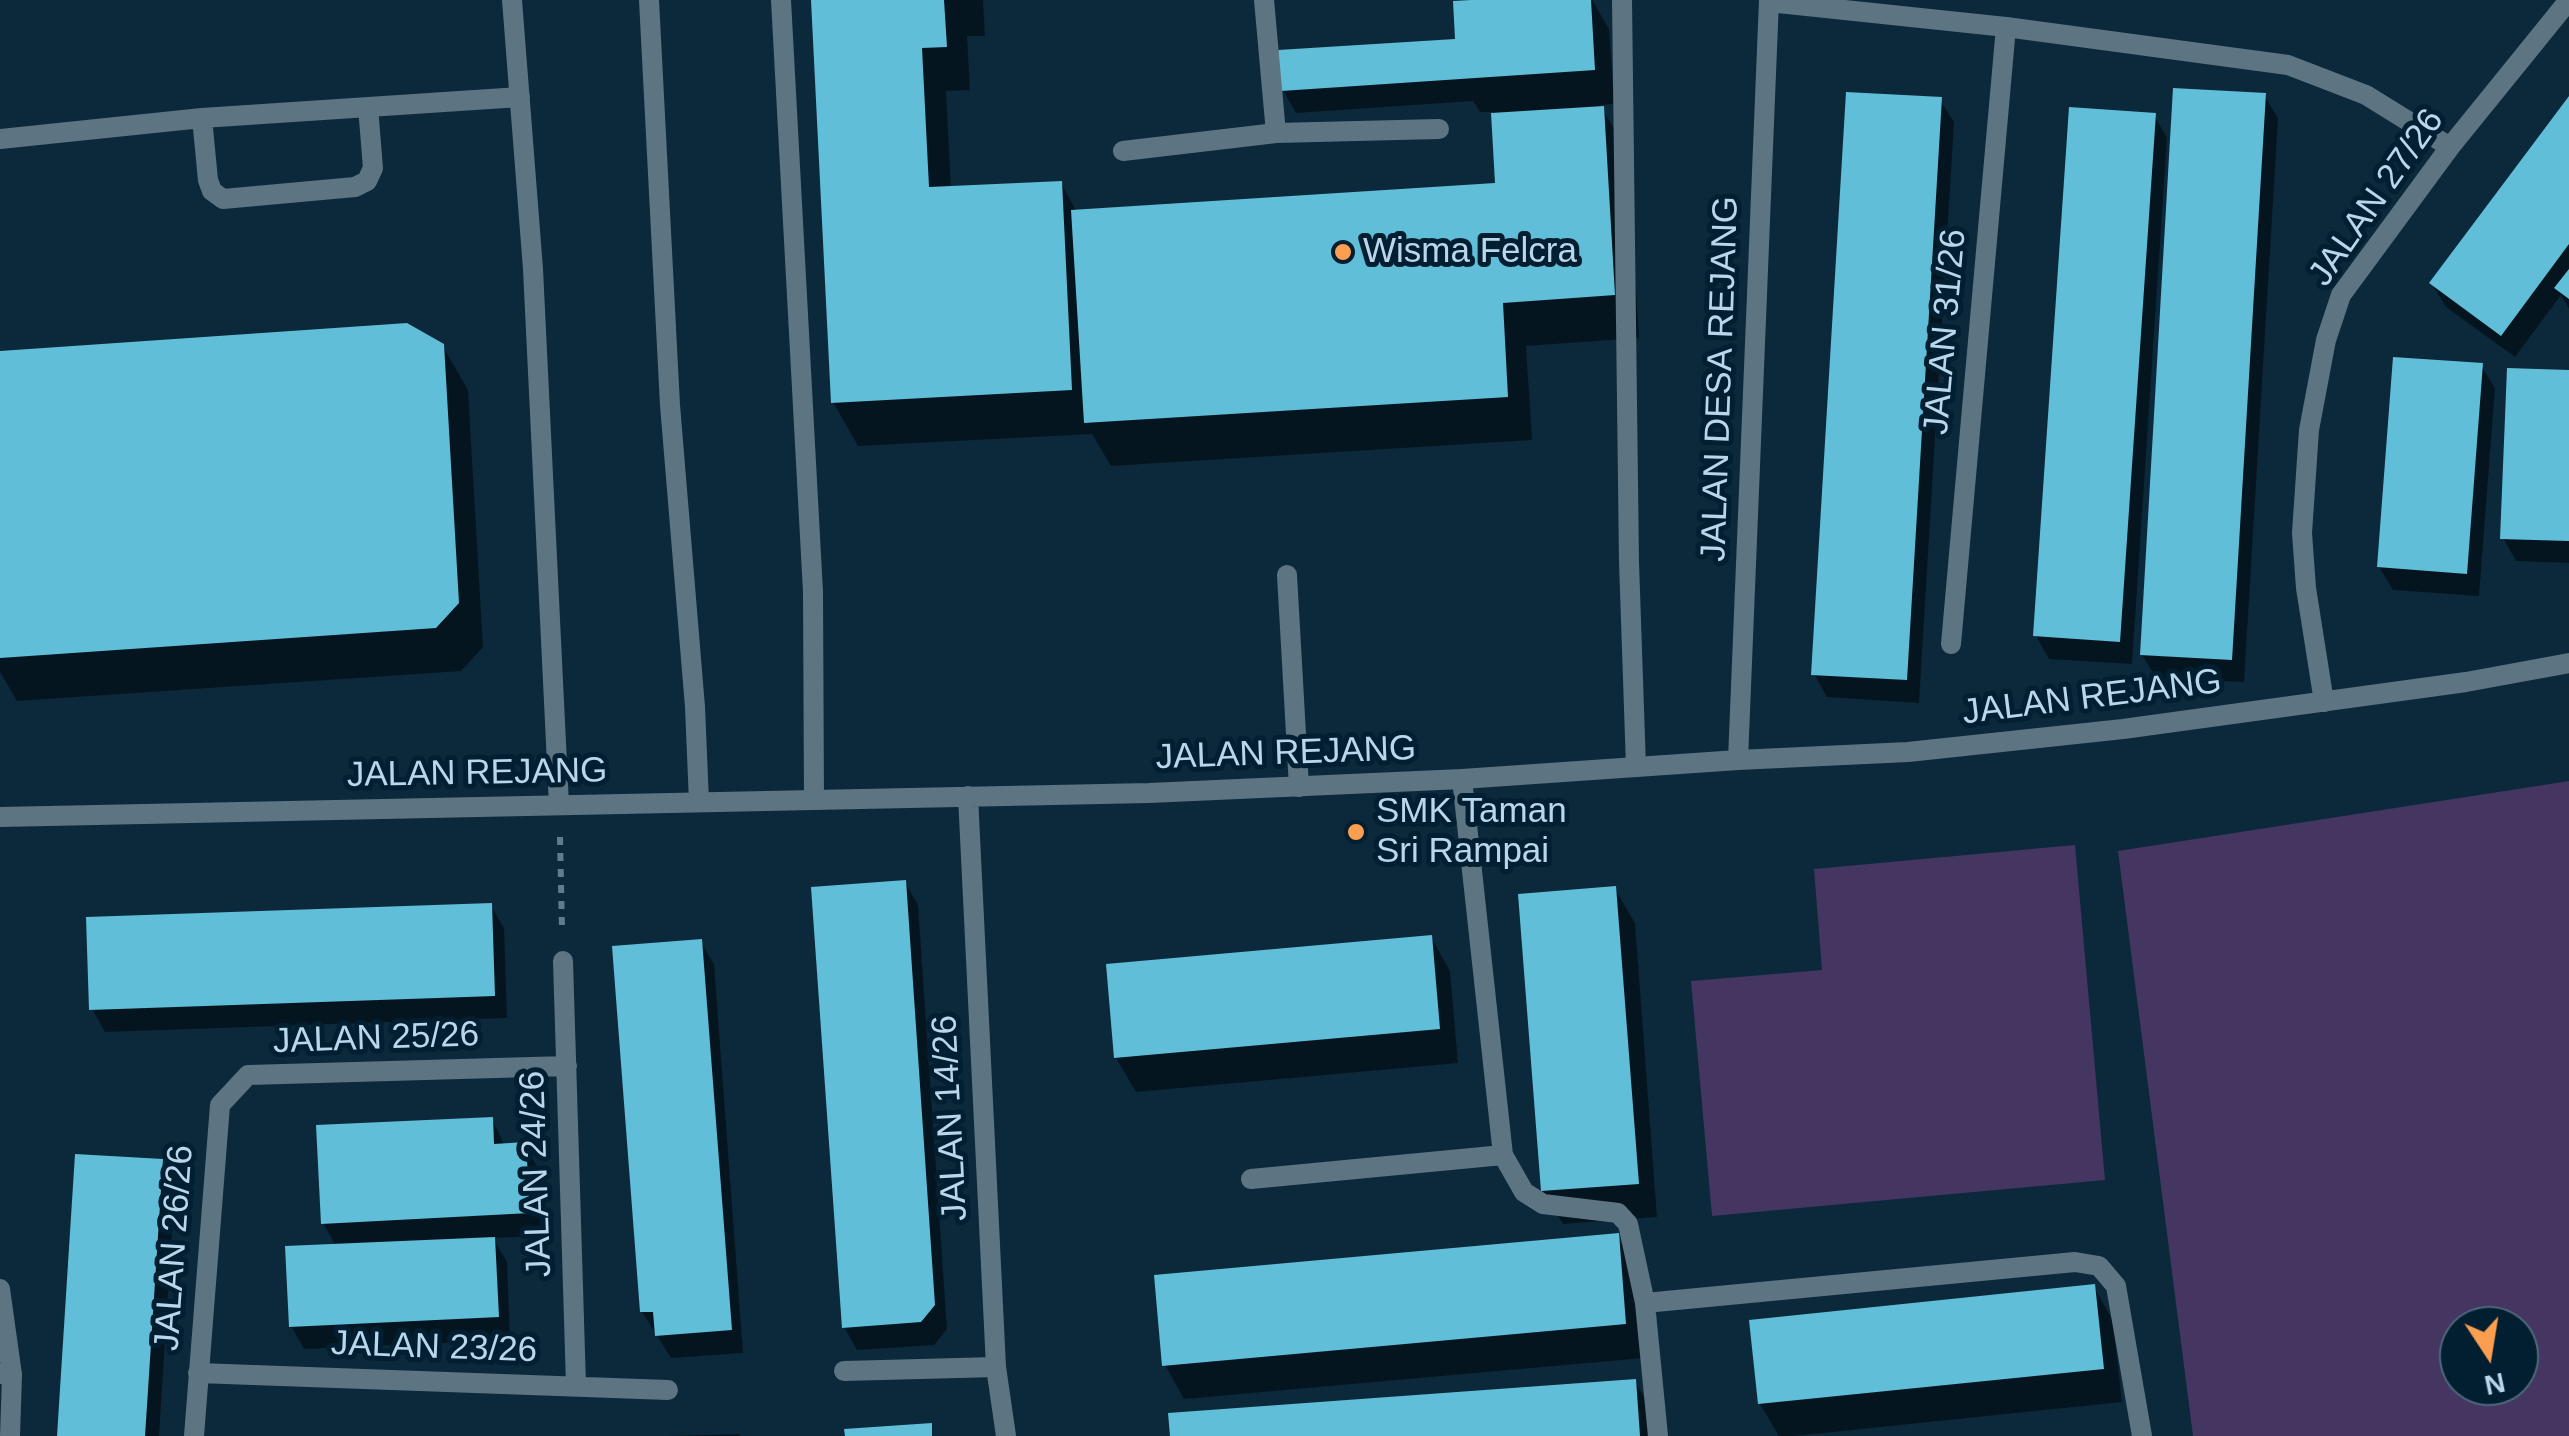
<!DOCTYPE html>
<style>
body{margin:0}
#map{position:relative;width:2569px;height:1436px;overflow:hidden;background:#0b293b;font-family:Arial,sans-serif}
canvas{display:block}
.north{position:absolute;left:2439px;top:1306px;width:100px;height:100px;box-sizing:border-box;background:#021f31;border:2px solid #4c687b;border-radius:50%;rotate:168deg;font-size:28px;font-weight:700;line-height:40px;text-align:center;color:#bad6ea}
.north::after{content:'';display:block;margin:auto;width:35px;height:45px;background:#fb9e50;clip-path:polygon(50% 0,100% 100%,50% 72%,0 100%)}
</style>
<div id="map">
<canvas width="2569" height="1436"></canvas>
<div class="north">N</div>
</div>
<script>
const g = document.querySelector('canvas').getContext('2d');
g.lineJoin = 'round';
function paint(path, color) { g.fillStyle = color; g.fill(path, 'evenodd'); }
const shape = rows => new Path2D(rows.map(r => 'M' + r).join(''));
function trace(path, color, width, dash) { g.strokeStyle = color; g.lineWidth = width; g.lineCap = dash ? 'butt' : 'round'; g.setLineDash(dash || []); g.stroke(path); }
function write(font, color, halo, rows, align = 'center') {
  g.font = font + ' Arial,sans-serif'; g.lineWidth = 10; g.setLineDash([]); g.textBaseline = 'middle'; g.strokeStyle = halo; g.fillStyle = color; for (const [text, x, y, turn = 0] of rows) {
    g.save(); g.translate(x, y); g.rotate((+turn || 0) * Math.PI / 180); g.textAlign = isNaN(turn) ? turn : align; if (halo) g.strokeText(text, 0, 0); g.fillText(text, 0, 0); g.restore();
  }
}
paint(shape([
 [2569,781,2569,1436,2193,1436,2118,851],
 [2519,1326,2519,1386,2459,1386,2459,1326],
 [2075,845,2105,1180,1712,1216,1691,981,1822,970,1814,869]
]), '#443561');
paint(shape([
 [813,0,983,0,985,36,967,36,970,90,946,91,951,189,1061,183,1077,212,1498,185,1493,112,1480,112,1473,101,1296,113,1283,90,1458,41,1510,0,1592,0,1609,29,1614,104,1600,105,1628,152,1639,338,1526,346,1532,440,1111,466,1092,434,858,446,833,402],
 [2264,95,2278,118,2244,682,2156,678,2142,655],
 [1940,100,1954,122,1919,703,1827,697,1814,674],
 [2569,101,2569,309,2561,295,2515,357,2446,307,2432,284],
 [2154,115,2167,138,2132,664,2049,659,2036,636],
 [442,345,468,390,483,647,461,671,17,701,0,672,0,353],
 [2481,365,2495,388,2479,596,2393,590,2379,567],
 [2569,373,2569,563,2516,561,2503,538],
 [905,882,918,905,947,1329,934,1345,857,1350,844,1327],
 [1615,889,1635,923,1657,1217,1563,1224,1543,1191],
 [491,906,504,928,507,1018,105,1032,92,1009],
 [1431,937,1450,971,1458,1063,1136,1092,1116,1058],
 [701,942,714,964,743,1353,671,1358,642,1312],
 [492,1119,505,1146,525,1145,538,1168,541,1236,493,1238,507,1262,510,1340,304,1349,291,1326,336,1246,323,1223],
 [162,1161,175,1184,159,1436,60,1436],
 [1617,1236,1637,1270,1644,1358,1184,1399,1165,1365],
 [2094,1287,2113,1321,2122,1402,1794,1436,1779,1436,1760,1404],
 [1635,1381,1654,1415,1656,1436,1173,1436],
 [739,1434,740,1436,668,1436]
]), '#0007');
paint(shape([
 [811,0,944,0,947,47,922,48,929,187,1062,181,1072,390,831,403],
 [1471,0,1591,0,1595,70,1281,91,1278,50,1455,39,1453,1],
 [2173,88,2266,93,2232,660,2140,655],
 [1846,92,1942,97,1907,680,1811,675],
 [2569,96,2569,244,2501,336,2429,283],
 [1604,106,1615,295,1503,303,1508,397,1084,423,1071,210,1495,183,1491,113],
 [2069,107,2156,113,2120,642,2033,636],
 [2569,269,2569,299,2554,288],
 [407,323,444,344,459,603,436,628,0,658,0,351],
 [2393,357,2483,363,2467,574,2377,567],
 [2507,368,2569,370,2569,541,2500,539],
 [906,880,935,1305,921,1322,842,1328,811,887],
 [1616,886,1639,1184,1541,1191,1518,894],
 [492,903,495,996,89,1010,86,917],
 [1432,935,1440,1029,1114,1058,1106,964],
 [702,939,732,1330,655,1336,653,1312,640,1312,612,946],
 [493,1117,494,1144,526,1142,530,1213,321,1224,316,1125],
 [75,1154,163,1159,145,1436,57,1436],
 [1619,1233,1626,1324,1162,1366,1154,1275],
 [495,1237,499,1317,289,1327,285,1246],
 [2095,1284,2104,1369,1758,1404,1749,1320],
 [1636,1379,1640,1436,1170,1436,1168,1413],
 [932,1423,932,1436,845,1436,844,1429]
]), '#60bed9');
trace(shape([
 [560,837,562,929]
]), '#5f7c8f', 6, [8, 8]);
trace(shape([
 [512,0,533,269,559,805],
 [649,0,670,405,695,707,699,802],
 [781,0,813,592,814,800],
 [1264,0,1276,133],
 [1622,0,1629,562,1636,767],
 [202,118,208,180,212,191,223,199,355,187,367,181,373,168,368,107],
 [0,139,202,118,520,97],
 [1123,151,1276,133,1439,129],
 [1287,575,1299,787],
 [1503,1155,1524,1192,1543,1204,1618,1213,1628,1224,1645,1303,2075,1262,2099,1266,2116,1286,2142,1436],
 [1251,1179,1503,1155,1462,779],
 [0,1289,12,1375],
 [1645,1303,1658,1436],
 [844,1371,996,1367]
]), '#5d7483', 20);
trace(shape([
 [1769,2,2006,27,2288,65,2366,95,2450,147],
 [1951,644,2006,27],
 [2324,702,2306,588,2302,533,2309,430,2326,340,2341,295,2450,147,2569,0],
 [1738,760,1769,0],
 [968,796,996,1367,1006,1436],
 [0,817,1149,793,1462,779,1738,760,1908,752,2123,729,2466,682,2569,663],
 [563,961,576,1385],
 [198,1373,668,1390],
 [0,1374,12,1375,10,1436],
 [194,1436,220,1105,248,1075,567,1066]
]), '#5d7483', 20);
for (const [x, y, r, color] of [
 [1343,252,10,"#fb9e50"],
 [1356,832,10,"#fb9e50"]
]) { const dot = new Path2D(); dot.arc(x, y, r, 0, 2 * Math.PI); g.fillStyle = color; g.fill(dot); trace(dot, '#021f31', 4); }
write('35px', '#bad6ea', '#021f31', [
 ["JALAN 27/26",2377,198,-55],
 ["JALAN 31/26",1946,332,-85],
 ["JALAN DESA REJANG",1721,379,-88],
 ["JALAN REJANG",2092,698,-7],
 ["JALAN REJANG",1286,754,-2],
 ["JALAN REJANG",477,774,-1],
 ["JALAN 25/26",376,1039,-2],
 ["JALAN 14/26",951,1118,-93],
 ["JALAN 24/26",537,1174,-92],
 ["JALAN 26/26",175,1248,-86],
 ["JALAN 23/26",434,1348,2]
]);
write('35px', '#bad6ea', '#021f31', [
 ["Wisma Felcra",1363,252],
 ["SMK Taman",1376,812],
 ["Sri Rampai",1376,852]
], 'left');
</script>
